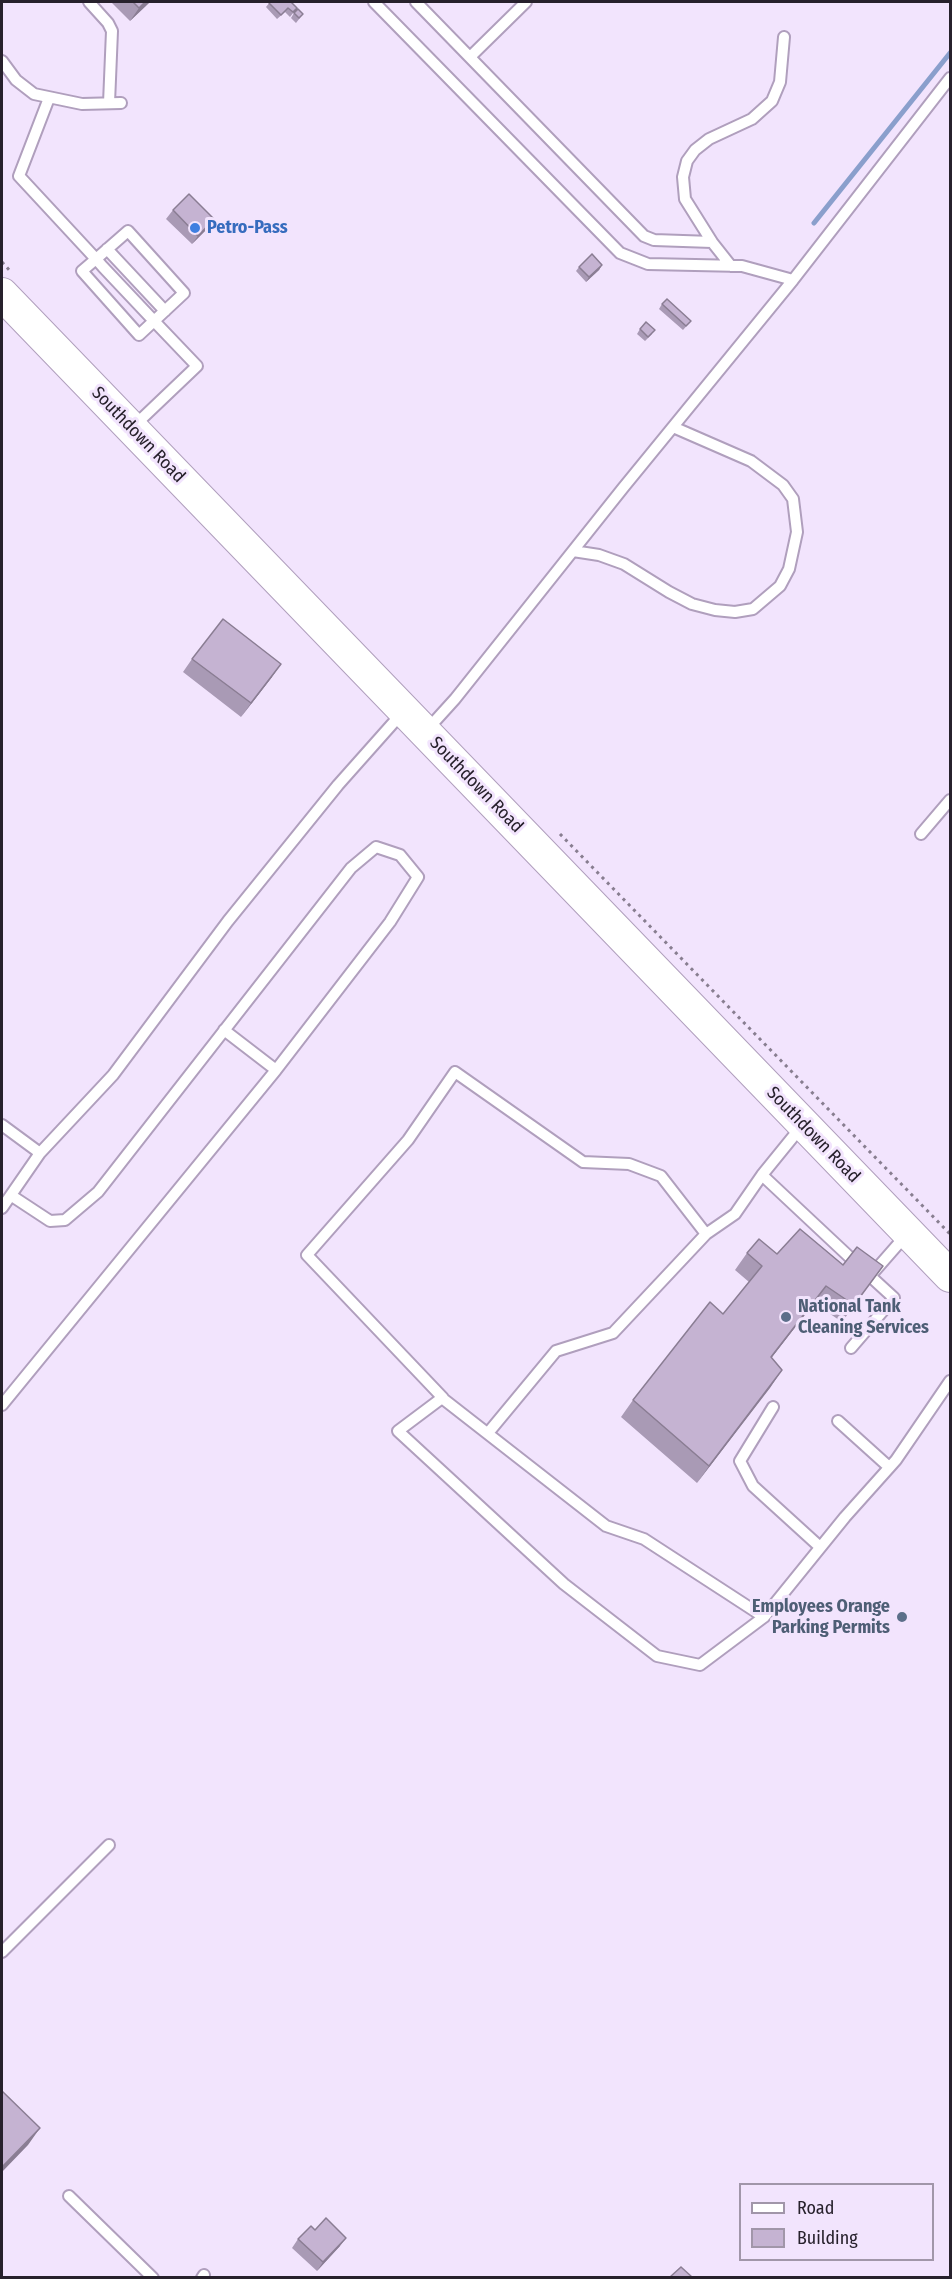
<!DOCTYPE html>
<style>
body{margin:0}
#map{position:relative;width:952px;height:2279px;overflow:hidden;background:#f2e4fd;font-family:"Fira Sans Condensed",sans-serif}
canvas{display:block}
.frame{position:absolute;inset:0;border:3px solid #27212c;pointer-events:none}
.legend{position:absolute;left:739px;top:2183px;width:195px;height:78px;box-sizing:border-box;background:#f2e4fd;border:2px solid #a196a9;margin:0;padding:8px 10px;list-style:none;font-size:18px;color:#27212c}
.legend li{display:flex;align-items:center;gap:12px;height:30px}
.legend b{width:30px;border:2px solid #a196a9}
</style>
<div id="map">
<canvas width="952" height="2279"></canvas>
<div class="frame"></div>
<ul class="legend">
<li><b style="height:8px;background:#fff"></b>Road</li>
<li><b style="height:16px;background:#c5b3d2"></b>Building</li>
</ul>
</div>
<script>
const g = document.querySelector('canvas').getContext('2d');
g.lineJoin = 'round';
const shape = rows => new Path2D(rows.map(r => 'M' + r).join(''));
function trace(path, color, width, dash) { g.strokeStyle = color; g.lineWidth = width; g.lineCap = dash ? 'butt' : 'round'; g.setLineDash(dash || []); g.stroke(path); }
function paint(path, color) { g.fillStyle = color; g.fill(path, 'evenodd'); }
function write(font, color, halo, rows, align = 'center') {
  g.font = font + ' "Fira Sans Condensed",sans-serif'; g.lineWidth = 6; g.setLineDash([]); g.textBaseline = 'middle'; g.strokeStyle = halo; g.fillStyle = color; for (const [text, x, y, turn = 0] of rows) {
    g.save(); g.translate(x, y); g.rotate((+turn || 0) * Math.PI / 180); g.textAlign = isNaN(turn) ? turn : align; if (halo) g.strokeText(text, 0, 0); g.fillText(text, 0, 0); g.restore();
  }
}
trace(shape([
 [814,223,950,53]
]), '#8a9fcc', 5);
const service = shape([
 [89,2,108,23,112,31,109,103],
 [374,2,620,253,648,264,742,266,793,280,950,78],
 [416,2,644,236,654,240,712,242,731,266],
 [470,57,526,2],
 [2,61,16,80,34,94,82,104,121,103],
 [49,98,19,176,96,259,128,231,184,293,139,335,82,271,96,259,103,267,154,321,197,366,134,426],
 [712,242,685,199,683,177,687,161,695,150,709,139,752,119,772,101,780,82,784,37],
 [107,249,165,311],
 [573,551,599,555,624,564,669,592,692,604,715,610,735,612,753,609,780,586,789,569,797,532,793,499,783,485,751,461,673,427],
 [426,731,455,699,623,488,793,280],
 [921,834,950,800],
 [224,1030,276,1070],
 [2,1125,40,1153],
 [801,1127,762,1175,858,1265],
 [2,1208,40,1153,113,1075,228,921,338,785,402,713],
 [706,1234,735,1214,762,1175],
 [872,1274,907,1234],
 [851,1348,894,1298,870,1276],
 [443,1398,307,1255,408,1140,455,1072,583,1162,629,1164,661,1176,706,1234,613,1333,556,1351,488,1433],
 [2,1405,276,1070,390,922,418,877,400,855,376,847,351,868,98,1192,65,1220,50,1221,12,1196],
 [773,1407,740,1461,753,1486,820,1547],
 [838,1421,889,1467],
 [764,1617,644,1539,606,1526,442,1398,398,1431,564,1584,657,1656,700,1665,764,1617,845,1517,896,1460,950,1381],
 [2,1952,109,1845],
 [69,2196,153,2278],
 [202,2278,204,2275]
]);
const primary = shape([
 [2,294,950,1276]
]);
trace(service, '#b09fbd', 14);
trace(primary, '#b09fbd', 34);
trace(shape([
 [2,262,10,271],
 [560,834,950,1234]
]), '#887e90', 3, [3, 4.5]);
trace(service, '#fff', 10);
trace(primary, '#fff', 32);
paint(shape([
 [111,2,150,2,130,21],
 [270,2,297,8,290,17,285,12,277,19,266,7],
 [294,13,303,14,296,23,291,18],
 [173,210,214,219,208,228,192,244,166,219],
 [602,265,599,270,586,282,576,271,579,267],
 [662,304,691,321,683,330,659,309],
 [640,329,652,334,645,341,637,334],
 [192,659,272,677,241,717,183,672],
 [747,1253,777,1254,843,1265,883,1266,842,1322,814,1303,771,1358,782,1370,697,1483,621,1417,633,1400,723,1314,749,1282,735,1270],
 [298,2239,340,2246,317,2271,292,2248]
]), '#a99ab5');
paint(shape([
 [145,2,150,2,130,21,139,8],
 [214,219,208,228,192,244,198,236],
 [602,265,599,270,586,282,589,277],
 [281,664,272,677,241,717,251,703],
 [826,1286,814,1303,759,1374,771,1357],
 [782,1370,770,1388,697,1483,709,1466],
 [40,2128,28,2145,2,2172,2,2167],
 [346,2238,340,2246,317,2271,323,2262]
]), '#8a7d93');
const building = shape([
 [133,2,145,2,139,8,133,2],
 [270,2,291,2,297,8,293,12,288,8,281,15,269,3,270,2],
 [298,9,303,14,299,18,294,13,298,9],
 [189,194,214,219,198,236,173,210,189,194],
 [592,254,602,265,589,277,579,267,592,254],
 [667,299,691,321,686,326,662,304,667,299],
 [646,322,655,330,648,337,640,329,646,322],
 [223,619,281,664,251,703,192,659,223,619],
 [800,1229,843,1265,857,1247,883,1266,854,1305,826,1286,771,1357,782,1370,709,1466,633,1400,710,1302,723,1314,762,1266,747,1253,759,1239,777,1254,800,1229],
 [2,2091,40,2128,2,2167,2,2091],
 [326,2218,346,2238,323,2262,298,2239,311,2226,315,2230,326,2218],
 [681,2267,692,2277,670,2277,681,2267]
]);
paint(building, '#c5b3d2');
trace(building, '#8a7d93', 1.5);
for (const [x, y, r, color] of [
 [195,228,6,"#3f7fe0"],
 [786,1317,6,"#5c6f8a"],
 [902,1617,6,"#5c6f8a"]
]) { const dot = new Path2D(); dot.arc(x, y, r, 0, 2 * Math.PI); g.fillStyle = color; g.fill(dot); trace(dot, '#f2e4fd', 2); }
write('bold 18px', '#366cbe', '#f2e4fd', [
 ["Petro-Pass",207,228]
], 'left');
write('18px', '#27212c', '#f2e4fd', [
 ["Southdown Road",138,435,46],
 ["Southdown Road",476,785,46],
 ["Southdown Road",813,1135,46]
]);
write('bold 18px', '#4e5e75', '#f2e4fd', [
 ["National Tank",798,1307],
 ["Cleaning Services",798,1328],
 ["Employees Orange",890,1607,"right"],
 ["Parking Permits",890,1628,"right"]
], 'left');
</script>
